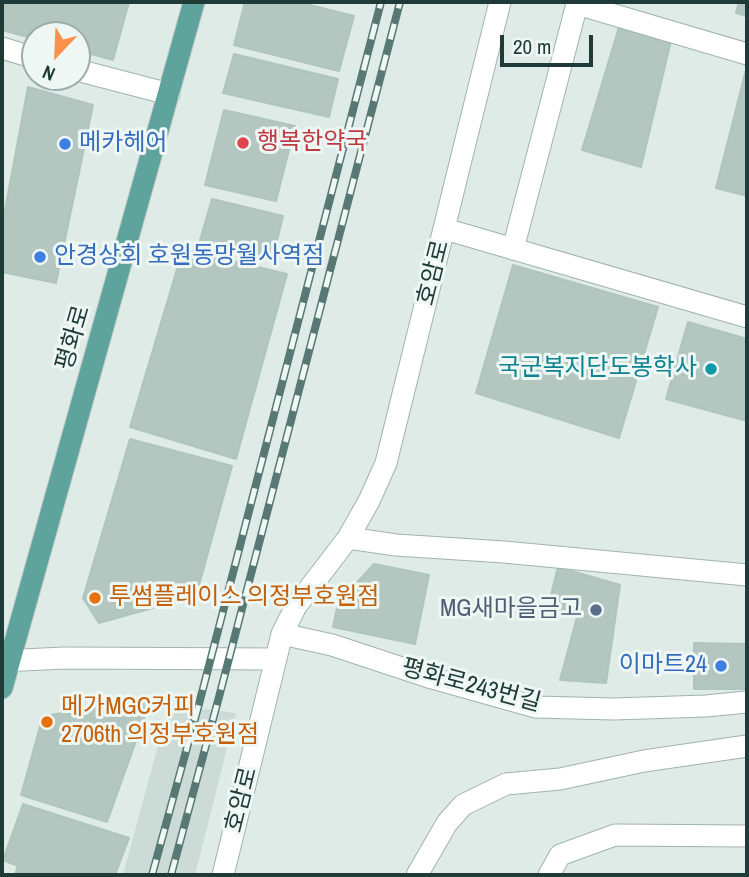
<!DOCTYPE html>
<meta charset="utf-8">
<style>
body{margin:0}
#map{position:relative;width:749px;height:877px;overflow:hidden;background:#deebe7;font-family:"Archivo Narrow",sans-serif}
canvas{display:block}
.frame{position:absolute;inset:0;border:4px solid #1e3b38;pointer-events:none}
.north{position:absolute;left:21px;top:21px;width:70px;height:70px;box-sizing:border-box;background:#eef7f4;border:2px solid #9baca9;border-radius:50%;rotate:203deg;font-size:19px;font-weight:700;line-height:28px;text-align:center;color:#1e3b38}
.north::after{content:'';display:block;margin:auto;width:24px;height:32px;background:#fd9149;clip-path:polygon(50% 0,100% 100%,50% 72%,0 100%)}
.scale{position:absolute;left:500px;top:35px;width:93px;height:32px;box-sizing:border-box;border:4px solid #1e3b38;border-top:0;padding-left:9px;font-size:21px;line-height:24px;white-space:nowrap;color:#1e3b38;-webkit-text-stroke:5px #eef7f4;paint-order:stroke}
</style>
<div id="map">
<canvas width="749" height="877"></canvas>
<div class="frame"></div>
<div class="north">N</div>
<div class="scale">20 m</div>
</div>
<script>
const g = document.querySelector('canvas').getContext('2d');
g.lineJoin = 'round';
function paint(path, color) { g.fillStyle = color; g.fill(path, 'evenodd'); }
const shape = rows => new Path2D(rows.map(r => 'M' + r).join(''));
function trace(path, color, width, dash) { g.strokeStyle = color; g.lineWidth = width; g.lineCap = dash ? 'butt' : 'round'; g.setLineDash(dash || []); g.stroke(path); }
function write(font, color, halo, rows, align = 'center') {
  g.font = font + ' "Archivo Narrow","Noto Sans KR",sans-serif'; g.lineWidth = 6; g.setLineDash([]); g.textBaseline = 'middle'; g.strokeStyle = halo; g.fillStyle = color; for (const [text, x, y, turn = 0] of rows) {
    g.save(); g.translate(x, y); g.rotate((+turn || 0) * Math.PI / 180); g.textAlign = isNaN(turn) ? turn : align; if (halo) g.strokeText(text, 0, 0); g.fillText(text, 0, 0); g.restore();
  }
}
paint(shape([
 [169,705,236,713,195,875,123,875]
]), '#ccdbd6');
const building = shape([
 [2,2,129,2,113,60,77,50,77,35,35,35,35,39,2,30,2,2],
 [245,2,298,2,354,16,339,71,234,45,245,2],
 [739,2,747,2,747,16,736,13,739,2],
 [619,27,671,41,641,167,582,150,619,27],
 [234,54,338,79,329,117,223,93,234,54],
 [747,66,747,196,716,188,747,66],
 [28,87,93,105,56,283,2,272,2,226,28,87],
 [224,110,295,126,276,201,205,185,224,110],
 [212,199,283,216,273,258,200,240,212,199],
 [183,249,287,274,236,459,130,427,183,249],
 [513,265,658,307,619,438,476,393,513,265],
 [688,322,747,339,747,421,666,399,688,322],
 [130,439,232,466,196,596,99,623,83,598,130,439],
 [374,564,429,575,415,644,333,627,338,603,374,564],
 [558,567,620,585,606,683,560,680,577,617,547,611,558,567],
 [694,643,747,644,747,689,694,689,694,643],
 [151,699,107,822,21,795,43,716,151,699],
 [23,804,129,838,115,875,15,875,18,866,3,860,23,804]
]);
paint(building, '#b3c6c0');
trace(building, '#b0c5bf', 2);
const minor = shape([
 [2,48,35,58],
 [77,70,169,94],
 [445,229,747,317],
 [513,249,577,4,747,54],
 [348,538,396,545,504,552,747,575],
 [282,634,332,645,432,678,535,707,614,709,706,706,747,702],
 [2,661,64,658,276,659],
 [223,875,282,634,296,606,348,538,369,501,386,463,500,2],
 [417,875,447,823,463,805,506,784,560,779,644,761,747,746],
 [549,875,560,855,615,835,747,836]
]);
const major = shape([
 [2,688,194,2]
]);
trace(minor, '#a1b3af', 23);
trace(major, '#c0c8c7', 23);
trace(minor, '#fff', 21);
trace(major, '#5ea49d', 21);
const rail = shape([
 [152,875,199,704,381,2],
 [171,875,219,697,400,2]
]);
trace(rail, '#587874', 8);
trace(rail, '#eef7f4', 5, [16]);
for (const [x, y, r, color] of [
 [243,143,7,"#e0444e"],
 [65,144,7,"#3f7fe0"],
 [40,257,7,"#3f7fe0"],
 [711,369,7,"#0f9aa8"],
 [95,598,7,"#e8710a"],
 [596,610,7,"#5c6f8a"],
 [721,666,7,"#3f7fe0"],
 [47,722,7,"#e8710a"]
]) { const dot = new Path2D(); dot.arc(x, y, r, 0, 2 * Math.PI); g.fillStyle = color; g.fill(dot); trace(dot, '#eef7f4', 2.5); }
write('24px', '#be3a42', '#eef7f4', [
 ["행복한약국",257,143]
], 'left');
write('24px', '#366cbe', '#eef7f4', [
 ["메카헤어",79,144],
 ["안경상회 호원동망월사역점",54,257],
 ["이마트24",707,666,"right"]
], 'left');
write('24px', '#1e3b38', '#eef7f4', [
 ["호암로",434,273,-76],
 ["평화로",74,338,-74],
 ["평화로243번길",471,686,15],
 ["호암로",242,800,-76]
]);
write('24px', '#0d838f', '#eef7f4', [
 ["국군복지단도봉학사",697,369]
], 'right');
write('24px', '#c56008', '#eef7f4', [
 ["투썸플레이스 의정부호원점",109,598],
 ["메가MGC커피",61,708],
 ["2706th 의정부호원점",61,736]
], 'left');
write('24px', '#4e5e75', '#eef7f4', [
 ["MG새마을금고",582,610]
], 'right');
</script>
